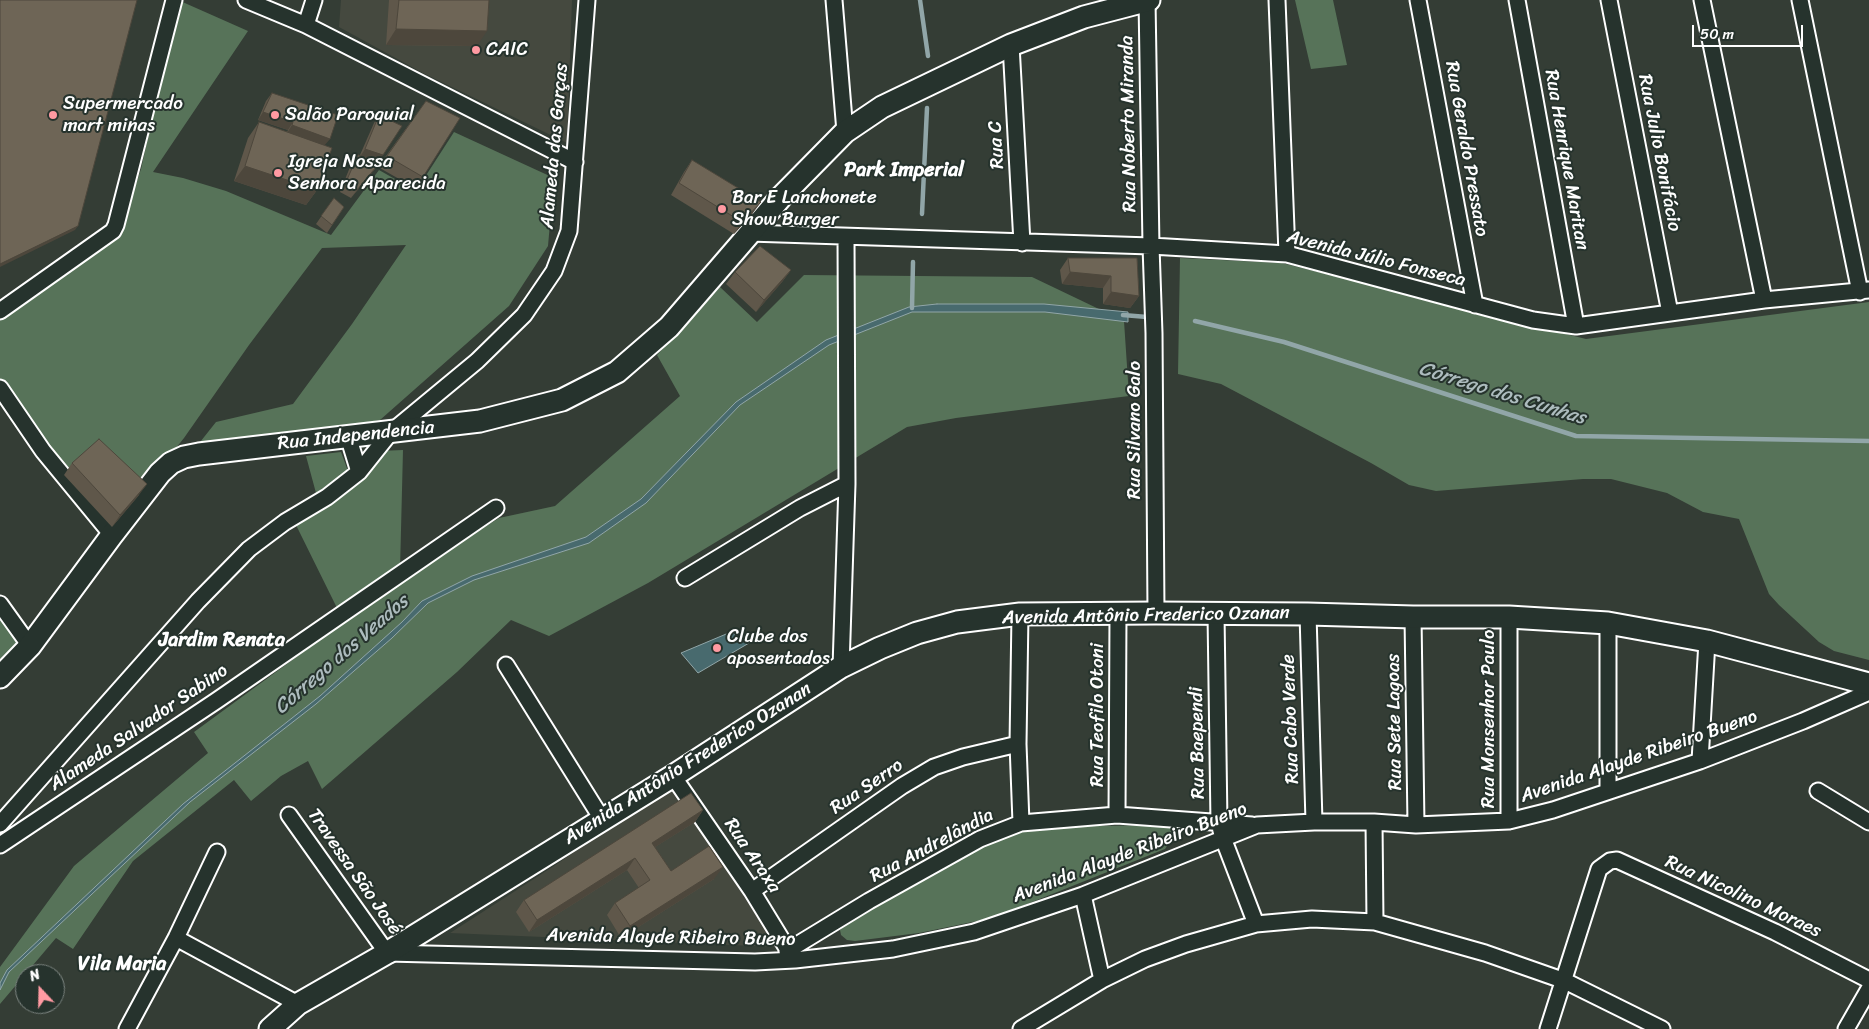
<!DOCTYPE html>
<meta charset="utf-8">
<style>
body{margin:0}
#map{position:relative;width:1869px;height:1029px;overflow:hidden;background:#343d35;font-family:Sriracha,sans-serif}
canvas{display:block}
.north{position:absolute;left:15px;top:964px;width:50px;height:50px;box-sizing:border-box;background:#26332d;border:1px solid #7d8581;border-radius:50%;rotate:339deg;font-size:14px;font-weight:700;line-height:20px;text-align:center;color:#fff}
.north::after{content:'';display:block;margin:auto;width:18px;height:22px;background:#ff9aa2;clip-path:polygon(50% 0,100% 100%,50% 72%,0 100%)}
.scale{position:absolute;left:1692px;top:25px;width:111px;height:22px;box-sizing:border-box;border:2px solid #fff;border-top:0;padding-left:6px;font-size:15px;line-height:18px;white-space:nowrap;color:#fff;-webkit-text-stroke:4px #26332d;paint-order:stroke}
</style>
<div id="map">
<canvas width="1869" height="1029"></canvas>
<div class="north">N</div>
<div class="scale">50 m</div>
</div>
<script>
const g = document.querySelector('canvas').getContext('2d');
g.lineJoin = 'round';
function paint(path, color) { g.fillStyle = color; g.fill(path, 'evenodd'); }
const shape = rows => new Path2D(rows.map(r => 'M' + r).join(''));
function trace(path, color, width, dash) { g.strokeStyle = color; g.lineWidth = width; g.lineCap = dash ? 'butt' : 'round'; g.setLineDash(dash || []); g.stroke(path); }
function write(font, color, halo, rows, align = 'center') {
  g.font = font + ' Sriracha,sans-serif'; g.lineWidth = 4; g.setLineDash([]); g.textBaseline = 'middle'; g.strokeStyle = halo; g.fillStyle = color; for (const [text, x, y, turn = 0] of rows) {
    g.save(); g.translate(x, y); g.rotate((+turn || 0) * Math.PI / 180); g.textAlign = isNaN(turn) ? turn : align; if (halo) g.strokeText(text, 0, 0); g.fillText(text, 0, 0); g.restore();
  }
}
paint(shape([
 [341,0,572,0,567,143,423,73,339,27],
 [671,785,777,947,450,933,554,866]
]), '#45493f');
paint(shape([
 [178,0,248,31,153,172,183,178,226,191,331,235,379,170,416,191,454,132,554,178,548,246,509,306,380,420,193,451,216,422,293,404,352,324,406,245,322,248,249,345,184,438,140,493,90,450,64,473,0,381,0,314,120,231,141,169],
 [1295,0,1333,0,1347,65,1311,69],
 [1180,258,1282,263,1586,339,1869,302,1869,660,1834,651,1819,642,1779,605,1769,594,1739,519,1703,512,1667,493,1611,479,1583,479,1436,491,1409,485,1371,463,1221,384,1178,374],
 [804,275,1032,277,1124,321,1129,396,956,418,907,427,648,583,549,636,511,620,457,672,322,789,308,761,281,776,251,801,234,780,133,861,73,949,56,938,0,1004,0,967,74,866,208,753,194,732,407,576,499,518,555,506,680,396,657,355,720,287,757,322],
 [403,450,400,570,338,610,296,525,361,481,379,451],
 [341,452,348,471,316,493,306,456],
 [0,610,23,642,0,668],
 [1162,825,1173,828,1175,831,1175,835,1165,849,992,918,919,933,855,941,847,940,841,935,840,930,844,926,981,845,1007,834,1035,827]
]), '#577359');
const water = shape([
 [937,304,1044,304,1128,312,1128,322,1045,312,912,312,829,345,740,405,646,503,589,543,474,580,428,603,392,638,316,704,190,802,9,972,0,990,0,983,7,970,183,804,320,696,402,622,422,601,472,576,586,537,641,499,736,402,826,340,909,307,937,304],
 [731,632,749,643,698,673,681,653,731,632]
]);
paint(water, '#486a6e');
trace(water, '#91a6a8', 1);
trace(shape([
 [920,0,928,56],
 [922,214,927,108],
 [912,308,913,262],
 [1123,315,1147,317],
 [1195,321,1284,342,1576,436,1869,441]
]), '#91a6a8', 4.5);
const street = shape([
 [246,0,306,25,575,162],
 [834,0,845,132],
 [1147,0,1151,246,1154,333,1156,613],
 [1277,0,1287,254],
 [1418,0,1475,305],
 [1517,0,1576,326],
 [1609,0,1670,313],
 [1702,0,1764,300],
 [1800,0,1860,292],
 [306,25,314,0],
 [1011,45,1022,243],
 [749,233,1151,246,1287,254,1533,320,1576,326,1764,300,1869,290],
 [846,237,847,484],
 [0,311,113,231,116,225,174,0],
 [0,388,43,451,112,535],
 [348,436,359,472],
 [685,578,800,508,847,484,841,667],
 [0,604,30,646],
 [1020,614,1018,744,1021,823],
 [1216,614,1219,823,1223,838,1256,924],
 [1308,614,1314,822],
 [1413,617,1416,825],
 [506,665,602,819],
 [1700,761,1707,641],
 [673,776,752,891,793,958],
 [1608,791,1608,623],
 [1818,791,1869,822],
 [289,815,387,953,755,962,795,960,893,949,974,932,1083,895,1257,825,1314,822,1374,822,1416,825,1509,821,1553,810,1700,761,1803,721,1869,692],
 [1117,815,1118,615],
 [1509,821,1509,617],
 [1374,822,1375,922],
 [0,824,198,601,249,549,285,522,327,497,359,472,390,433,477,361,524,315,554,271,569,231,587,0],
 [0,845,216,701,496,508],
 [752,891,902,786,934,767,963,757,1018,744],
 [1083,895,1102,980],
 [176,938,298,1004],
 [787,951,869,901,980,839,1021,823,1117,815,1252,825],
 [127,1029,176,938,217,852],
 [1021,1029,1102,980,1145,959,1186,944,1256,924,1312,919,1375,922,1485,953,1565,981,1662,1029],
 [1548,1029,1599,869,1610,861,1617,860,1775,932,1869,980],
 [1846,1029,1869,989]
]);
const secondary = shape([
 [0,677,30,646,112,535,160,473,171,463,184,457,199,454,480,421,562,400,617,372,669,327,782,196,845,132,882,107,1011,45,1084,17,1149,0],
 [270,1029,298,1004,387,953,673,776,841,667,880,648,917,633,957,622,1020,614,1156,613,1308,614,1413,617,1509,617,1608,623,1707,641,1869,684]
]);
trace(street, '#fff', 19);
trace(secondary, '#fff', 25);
trace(street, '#26332d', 15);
trace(secondary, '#26332d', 21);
paint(shape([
 [389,0,489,0,477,46,386,45],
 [272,93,325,146,317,190,306,205,234,181,248,138,259,122,287,132,288,130,258,120,266,101],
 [426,101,423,177,415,188,378,167],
 [379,115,379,161,375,169,351,198,340,192,352,162,358,155,360,155,374,123],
 [692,160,753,213,734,234,671,195,684,172],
 [334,198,344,207,327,233,316,224],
 [1068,258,1137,258,1139,296,1130,308,1103,304,1103,288,1062,284,1060,270],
 [791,270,782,282,756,312,726,284,735,272],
 [72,463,139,495,112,527,64,475],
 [703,810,695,822,655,847,671,871,714,879,621,938,607,915,615,903,639,888,627,870,529,932,516,912,524,900]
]), '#5f574a');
paint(shape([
 [396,29,487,31,477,46,386,45],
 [263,112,293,122,288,130,258,120],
 [292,125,330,139,324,146,287,133],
 [365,149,383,155,377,163,360,157],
 [381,161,375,169,351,198,357,190],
 [245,166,317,190,306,205,234,181],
 [761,202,753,213,734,234,742,222],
 [78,226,75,230,0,267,0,264],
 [791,270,782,282,756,312,764,300],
 [1070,272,1111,276,1103,288,1062,284],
 [1111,292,1139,296,1130,308,1103,304],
 [147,484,139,495,112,527,120,515],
 [703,810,695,822,644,854,652,843],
 [635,858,627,870,529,932,537,920],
 [723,867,714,879,621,938,630,926]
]), '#4d473c');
const building = shape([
 [0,0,137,0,78,226,0,264,0,0],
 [399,0,489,0,487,31,396,29,399,0],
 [272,93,338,115,330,139,292,125,293,122,263,112,272,93],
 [426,101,460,118,423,177,387,156,426,101],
 [379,115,402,126,383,155,365,149,379,115],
 [259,122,332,148,317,190,245,166,259,122],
 [358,155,381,161,357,190,345,184,358,155],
 [692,160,761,202,742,222,679,183,692,160],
 [334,198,344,207,332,225,321,216,334,198],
 [760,246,791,270,764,300,735,272,760,246],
 [1068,258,1137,258,1139,296,1111,292,1111,276,1070,272,1068,258],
 [99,439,147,484,120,515,72,463,99,439],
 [691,793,703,810,652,843,671,871,709,846,723,867,630,926,615,903,650,880,635,858,537,920,524,900,691,793]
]);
paint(building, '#6e6556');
trace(building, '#4d473c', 1);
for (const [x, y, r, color] of [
 [476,50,5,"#ff9aa2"],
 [53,115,5,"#ff9aa2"],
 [275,115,5,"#ff9aa2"],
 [278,173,5,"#ff9aa2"],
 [722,209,5,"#ff9aa2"],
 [717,648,5,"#ff9aa2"]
]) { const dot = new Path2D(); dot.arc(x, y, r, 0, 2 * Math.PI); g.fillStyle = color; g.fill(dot); trace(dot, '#26332d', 2); }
write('19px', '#fff', '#26332d', [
 ["CAIC",486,50],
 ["Supermercado",63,104],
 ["mart minas",63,126],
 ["Salão Paroquial",285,115],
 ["Igreja Nossa",288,162],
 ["Senhora Aparecida",288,184],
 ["Bar E Lanchonete",732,198],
 ["Show Burger",732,220],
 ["Clube dos",727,637],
 ["aposentados",727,659]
], 'left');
write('19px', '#fff', '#26332d', [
 ["Rua Noberto Miranda",1129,124,-91],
 ["Rua C",997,145,-93],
 ["Alameda das Garças",555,146,-85],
 ["Rua Geraldo Pressato",1466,149,80],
 ["Rua Julio Bonifácio",1659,153,79],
 ["Rua Henrique Maritan",1566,160,80],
 ["Avenida Júlio Fonseca",1376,259,14],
 ["Rua Silvano Galo",1135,430,-90],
 ["Rua Independencia",356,436,-6],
 ["Avenida Antônio Frederico Ozanan",1146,616,-1],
 ["Rua Teofilo Otoni",1098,715,-90],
 ["Rua Cabo Verde",1291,719,-92],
 ["Rua Monsenhor Paulo",1489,719,-90],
 ["Rua Sete Lagoas",1395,722,-91],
 ["Alameda Salvador Sabino",139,728,-34],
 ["Rua Baependi",1198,743,-91],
 ["Avenida Alayde Ribeiro Bueno",1639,757,-19],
 ["Avenida Antônio Frederico Ozanan",688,764,-32],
 ["Rua Serro",867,787,-34],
 ["Rua Andrelândia",932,846,-28],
 ["Avenida Alayde Ribeiro Bueno",1130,853,-21],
 ["Rua Araxa",752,856,56],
 ["Travessa São José",354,872,55],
 ["Rua Nicolino Moraes",1743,897,25],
 ["Avenida Alayde Ribeiro Bueno",671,938,1]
]);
write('bold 20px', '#fff', '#26332d', [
 ["Park Imperial",904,171],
 ["Jardim Renata",222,641],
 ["Vila Maria",122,965]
]);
write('italic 20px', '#adbcbe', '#26332d', [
 ["Córrego dos Cunhas",1502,394,17],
 ["Córrego dos Veados",342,655,-41]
]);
</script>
